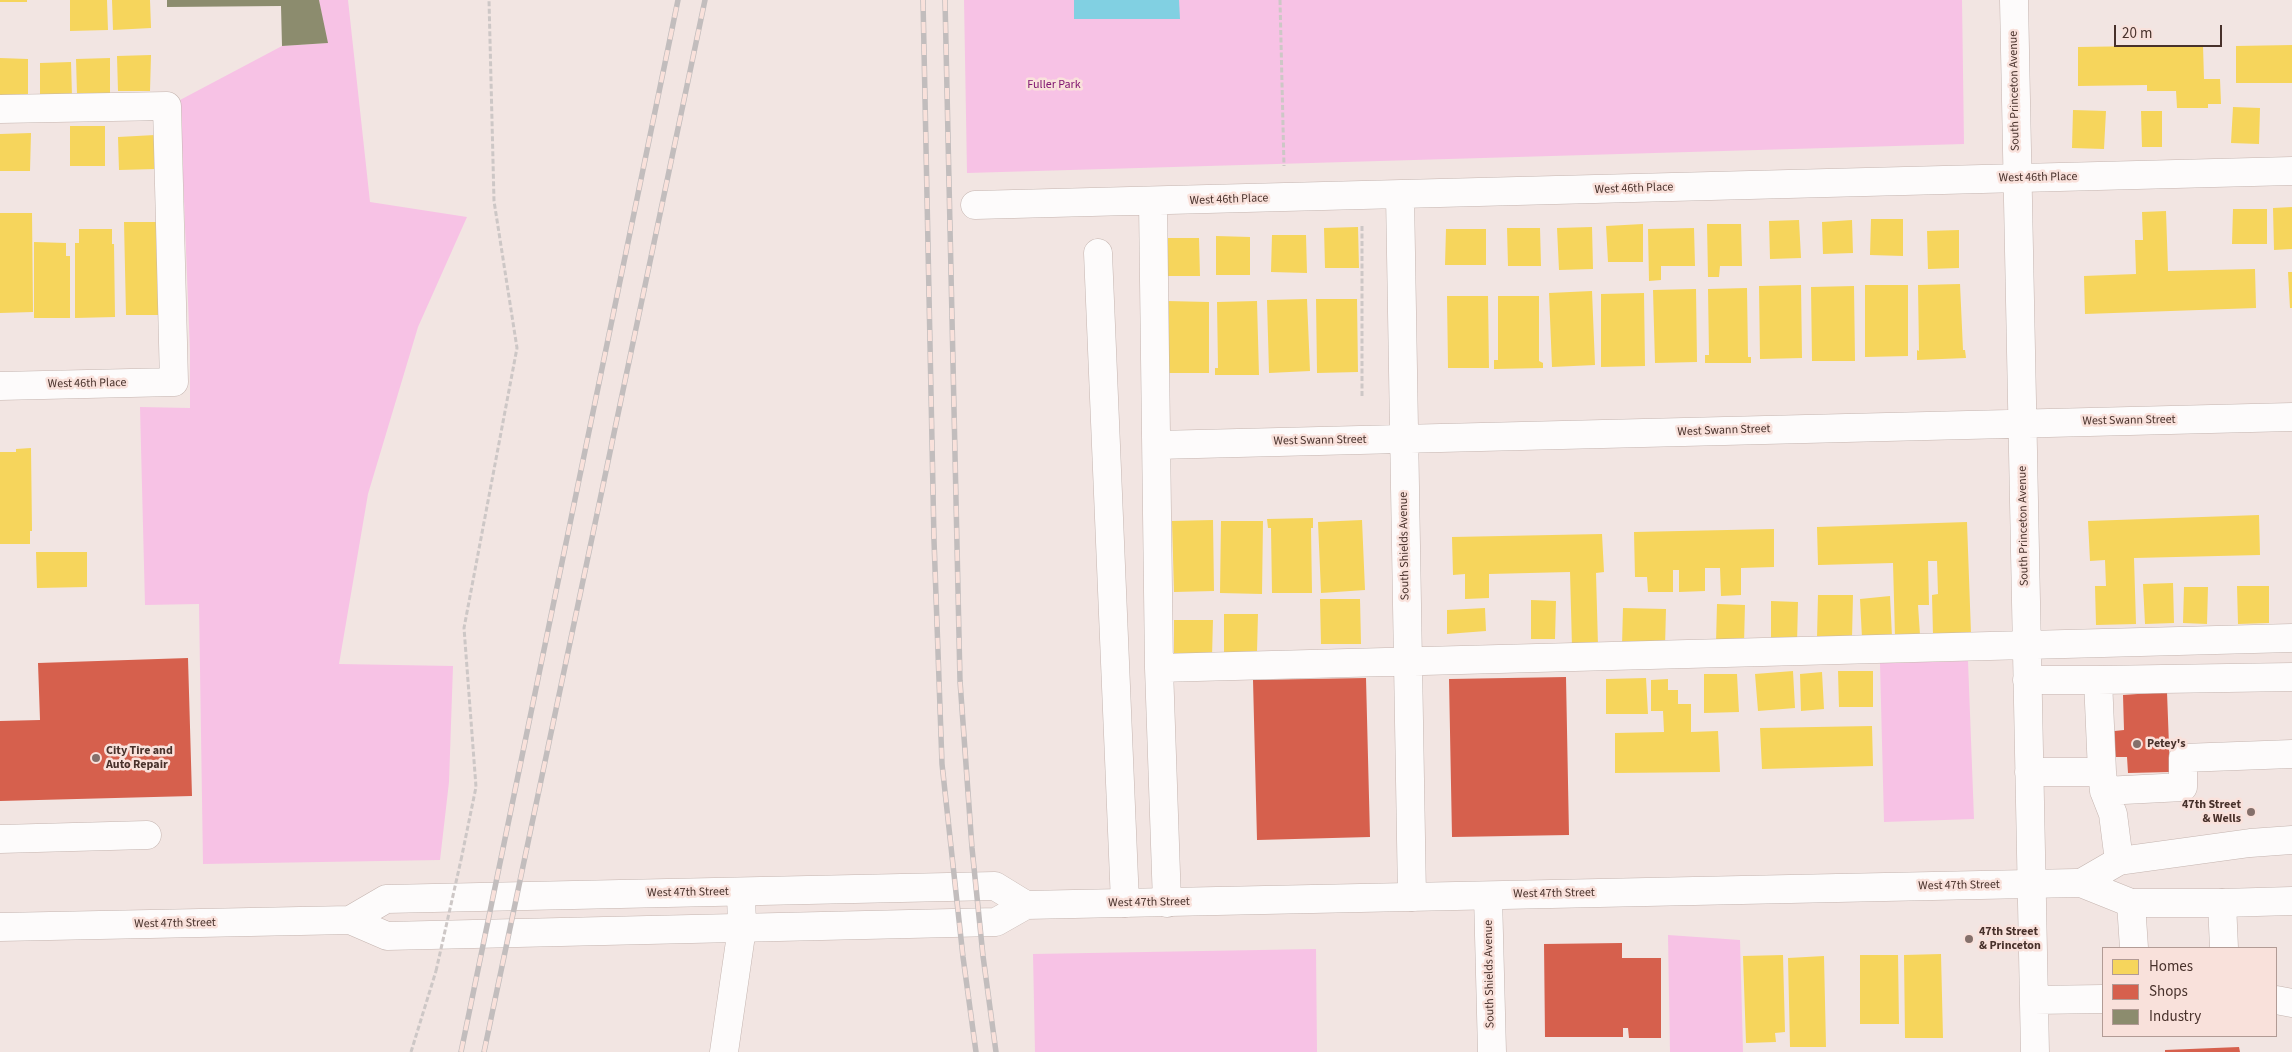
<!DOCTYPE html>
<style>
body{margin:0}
#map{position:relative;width:2292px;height:1052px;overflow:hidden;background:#f2e5e2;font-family:"Source Sans 3",sans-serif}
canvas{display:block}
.legend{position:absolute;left:2102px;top:947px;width:175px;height:90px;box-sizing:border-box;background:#f9e1db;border:1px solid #b29b95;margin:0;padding:6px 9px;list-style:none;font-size:15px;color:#48312b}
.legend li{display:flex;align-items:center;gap:10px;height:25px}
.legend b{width:25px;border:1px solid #b29b95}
.scale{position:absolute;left:2114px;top:25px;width:108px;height:22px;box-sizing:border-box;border:2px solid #48312b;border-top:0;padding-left:6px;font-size:15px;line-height:18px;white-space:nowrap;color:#48312b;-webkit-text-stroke:4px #f9e1db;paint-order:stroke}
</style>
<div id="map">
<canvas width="2292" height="1052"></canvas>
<ul class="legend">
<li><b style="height:14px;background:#f6d55c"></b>Homes</li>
<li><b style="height:14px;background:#d6604d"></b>Shops</li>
<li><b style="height:14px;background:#8c8c6e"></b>Industry</li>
</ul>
<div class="scale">20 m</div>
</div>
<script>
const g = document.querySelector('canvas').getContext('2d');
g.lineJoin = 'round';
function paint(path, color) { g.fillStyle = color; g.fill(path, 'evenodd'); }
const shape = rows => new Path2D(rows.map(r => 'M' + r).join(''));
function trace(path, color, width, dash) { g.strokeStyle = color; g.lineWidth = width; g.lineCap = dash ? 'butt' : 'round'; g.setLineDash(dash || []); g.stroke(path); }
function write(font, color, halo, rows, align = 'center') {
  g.font = font + ' "Source Sans 3",sans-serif'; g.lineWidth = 5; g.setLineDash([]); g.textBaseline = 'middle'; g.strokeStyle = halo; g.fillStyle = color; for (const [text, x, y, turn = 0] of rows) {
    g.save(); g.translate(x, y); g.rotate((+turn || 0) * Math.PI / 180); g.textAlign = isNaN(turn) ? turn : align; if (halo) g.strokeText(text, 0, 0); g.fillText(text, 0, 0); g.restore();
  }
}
paint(shape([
 [319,0,348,0,370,202,467,217,418,327,368,494,339,664,453,666,449,782,440,860,203,864,199,604,145,605,140,407,190,408,190,351,180,100,282,46,327,43],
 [964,0,1962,0,1964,144,967,173],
 [1968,661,1974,819,1884,822,1880,663],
 [1668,935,1740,940,1743,1052,1670,1052],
 [1316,949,1317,1052,1035,1052,1033,954]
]), '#f7c2e5');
paint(shape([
 [1074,0,1179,0,1180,19,1074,19]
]), '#81d0e2');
paint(shape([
 [0,0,27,0,27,2,0,2],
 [70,0,107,0,108,30,70,31],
 [112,0,150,0,151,28,113,30],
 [2203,45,2204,79,2220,79,2221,104,2208,104,2208,108,2177,108,2176,91,2147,91,2147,85,2078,86,2078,47],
 [2292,45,2292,83,2236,83,2236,46],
 [151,55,150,91,118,91,117,56],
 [0,58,28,59,28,96,0,95],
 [110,58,110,94,77,94,76,59],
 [71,62,72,96,40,96,40,63],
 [2233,107,2260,108,2259,144,2231,143],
 [2073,110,2106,111,2104,149,2072,148],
 [2141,111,2162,111,2162,147,2142,147],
 [70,126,105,126,105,166,70,166],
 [31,133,30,171,0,171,0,134],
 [155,135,156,169,119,170,118,137],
 [2292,207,2292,249,2274,250,2273,208],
 [2233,209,2267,209,2267,244,2232,244],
 [2166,211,2168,271,2255,269,2256,308,2085,314,2084,276,2136,274,2135,240,2143,240,2142,212],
 [0,213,32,213,33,312,0,313],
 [1871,219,1903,219,1903,256,1870,255],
 [1799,220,1801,258,1770,259,1769,221],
 [1852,220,1853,253,1823,254,1822,222],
 [124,222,161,222,162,315,126,315],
 [1643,224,1643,262,1608,262,1606,226],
 [1707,224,1741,224,1742,266,1720,266,1719,277,1708,277],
 [1358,227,1359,268,1325,268,1324,228],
 [1592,227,1593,269,1559,270,1557,228],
 [1507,228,1540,228,1541,266,1508,266],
 [1694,228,1695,266,1661,266,1661,280,1649,281,1648,229],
 [79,229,112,229,112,244,114,244,115,317,75,318,75,243,79,243],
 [1446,229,1486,229,1486,265,1445,265],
 [1959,230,1959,268,1928,269,1927,231],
 [1272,235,1306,235,1307,273,1271,272],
 [1216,236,1250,237,1250,275,1216,275],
 [1167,238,1199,238,1200,276,1168,276],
 [34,242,66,243,66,256,70,256,70,318,34,318],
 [2288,272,2292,272,2292,308,2290,308],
 [1960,284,1963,350,1965,350,1966,358,1917,360,1917,350,1919,351,1918,285],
 [1801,285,1802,358,1760,359,1759,286],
 [1865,285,1908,285,1908,356,1865,357],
 [1854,286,1855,361,1812,361,1811,287],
 [1747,288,1748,357,1751,357,1751,363,1705,363,1705,355,1709,355,1708,289],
 [1696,289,1697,362,1655,363,1653,290],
 [1592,291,1595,365,1552,367,1549,293],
 [1644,293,1645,366,1601,367,1601,294],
 [1447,296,1488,296,1489,368,1448,368],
 [1498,296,1539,296,1539,361,1543,363,1543,368,1494,369,1494,360,1498,360],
 [1307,299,1310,371,1269,373,1267,300],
 [1316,299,1357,299,1358,372,1317,373],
 [1167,301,1209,302,1209,373,1167,373],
 [1257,301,1259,375,1215,375,1215,368,1218,368,1217,302],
 [31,448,32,531,30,531,30,544,0,544,0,452,16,452,16,449],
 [2259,515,2260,555,2134,558,2136,624,2096,625,2095,586,2106,586,2105,560,2090,561,2088,521],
 [1313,518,1313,528,1311,528,1312,593,1272,593,1271,528,1268,528,1267,519],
 [1213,520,1214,591,1174,592,1172,521],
 [1362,520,1365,590,1321,593,1318,522],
 [1221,521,1263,521,1262,594,1220,593],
 [1967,522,1971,634,1933,635,1932,595,1938,594,1937,561,1928,561,1929,605,1918,605,1920,635,1895,637,1893,563,1818,565,1817,527],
 [1774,529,1774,567,1741,568,1741,595,1721,596,1720,568,1705,568,1705,591,1679,592,1679,570,1673,570,1673,592,1648,592,1647,577,1635,577,1634,532],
 [1602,534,1604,572,1596,573,1598,646,1572,647,1570,572,1489,574,1489,598,1465,599,1465,574,1453,575,1452,537],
 [36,552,87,552,87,587,37,588],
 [2173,583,2174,623,2145,624,2143,584],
 [2237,586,2269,586,2269,623,2238,624],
 [2184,587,2208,587,2207,624,2183,623],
 [1818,595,1853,595,1852,638,1817,638],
 [1890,596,1892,637,1862,638,1860,599],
 [1320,599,1360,599,1361,644,1321,644],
 [1531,600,1556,601,1555,639,1531,639],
 [1771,601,1798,602,1797,644,1771,644],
 [1717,604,1745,605,1744,644,1716,643],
 [1485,608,1486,631,1447,634,1447,610],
 [1623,608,1666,609,1665,647,1622,646],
 [1224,614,1258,614,1257,652,1224,653],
 [1174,620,1213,620,1212,657,1174,657],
 [1793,671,1795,708,1758,711,1755,674],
 [1838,671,1873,671,1873,707,1839,707],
 [1822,672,1824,709,1801,711,1800,674],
 [1704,674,1737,674,1739,712,1704,713],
 [1646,678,1648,714,1606,714,1606,679],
 [1668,679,1668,690,1678,690,1678,704,1691,704,1691,732,1718,731,1720,772,1615,773,1615,733,1664,732,1663,711,1651,711,1651,680],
 [1872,726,1873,766,1762,769,1760,728],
 [1941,954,1943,1038,1905,1038,1904,955],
 [1783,955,1785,1032,1775,1033,1776,1042,1746,1043,1743,956],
 [1860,955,1898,955,1899,1024,1860,1024],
 [1824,956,1826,1047,1790,1047,1788,958]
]), '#f6d55c');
paint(shape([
 [188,658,192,796,0,801,0,721,40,720,38,663],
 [1566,677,1569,835,1452,837,1449,679],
 [1366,678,1370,837,1257,840,1253,680],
 [2167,692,2170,772,2128,773,2127,757,2106,757,2105,732,2124,730,2123,695],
 [1622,943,1622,958,1661,958,1661,1038,1629,1038,1628,1028,1623,1028,1623,1037,1545,1037,1544,944],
 [2239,1047,2240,1052,2165,1052,2165,1050]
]), '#d6604d');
paint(shape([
 [167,0,319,0,328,43,282,46,281,6,167,7]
]), '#8c8c6e');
const minor = shape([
 [2014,0,2035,1052],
 [0,109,167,106,174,382,0,386],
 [1400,195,1412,897],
 [1153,202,1159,668,1167,903],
 [975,205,2292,171],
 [1098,253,1125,903],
 [1157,445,2292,417],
 [1159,668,2292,638],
 [2027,680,2098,680],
 [2029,772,2102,772],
 [2104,791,2183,787,2183,758,2292,754],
 [0,839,147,835],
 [2119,861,2113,814,2104,791,2102,772,2098,680,2292,677],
 [1488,896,1492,1052],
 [2131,903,2134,948],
 [2222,903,2224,948],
 [2034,1000,2103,999],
 [2276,1000,2292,1003],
 [724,1052,742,928,741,892]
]);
const major = shape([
 [2081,883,2131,903,2222,903,2292,901],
 [350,920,386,899,995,886,1026,905],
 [0,927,350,920,387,936,996,922,1026,905,2076,883,2081,883,2119,861,2250,843,2292,840]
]);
trace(minor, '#c4b4af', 29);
trace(major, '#c4b4af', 29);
trace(shape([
 [1280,0,1284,166],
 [1362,396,1362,226],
 [461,860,476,787,464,628,517,348,494,201,489,0],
 [411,1052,436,971]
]), '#cdc7c6', 3, [5, 2.5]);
trace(minor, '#fdfbfb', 28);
trace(major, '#fdfbfb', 28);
const rail = shape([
 [923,0,934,540,942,764,963,957,976,1052],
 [945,0,960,681,972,848,983,956,996,1052],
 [461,1052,678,0],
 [484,1052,705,0]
]);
trace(rail, '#c2bdbd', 5.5);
trace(rail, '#f9e1db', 4, [11]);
trace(shape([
 [436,971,461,860]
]), '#cdc7c6', 3, [5, 2.5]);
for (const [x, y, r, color] of [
 [2137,744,5,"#84706b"],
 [96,758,5,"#84706b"],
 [2251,812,5,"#84706b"],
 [1969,939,5,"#84706b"]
]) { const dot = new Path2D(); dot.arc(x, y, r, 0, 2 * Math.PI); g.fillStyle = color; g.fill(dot); trace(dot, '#f9e1db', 2); }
write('12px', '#811871', '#f9e1db', [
 ["Fuller Park",1054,85]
]);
write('12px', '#48312b', '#f9e1db', [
 ["South Princeton Avenue",2015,91,-91],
 ["West 46th Place",2038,178,-1],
 ["West 46th Place",1634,189,-2],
 ["West 46th Place",1229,200,-2],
 ["West 46th Place",87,384,-1],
 ["West Swann Street",2129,421,-1],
 ["West Swann Street",1724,431,-2],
 ["West Swann Street",1320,441,-1],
 ["South Princeton Avenue",2024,526,-91],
 ["South Shields Avenue",1405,546,-91],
 ["West 47th Street",1959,886,-1],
 ["West 47th Street",688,893,-1],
 ["West 47th Street",1554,894,-1],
 ["West 47th Street",1149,903,-1],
 ["West 47th Street",175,924,-1],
 ["South Shields Avenue",1490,974,-91]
]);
write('bold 12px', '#48312b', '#f9e1db', [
 ["Petey's",2147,744],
 ["City Tire and",106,751],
 ["Auto Repair",106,765],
 ["47th Street",2241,805,"right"],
 ["& Wells",2241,819,"right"],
 ["47th Street",1979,932],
 ["& Princeton",1979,946]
], 'left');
</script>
